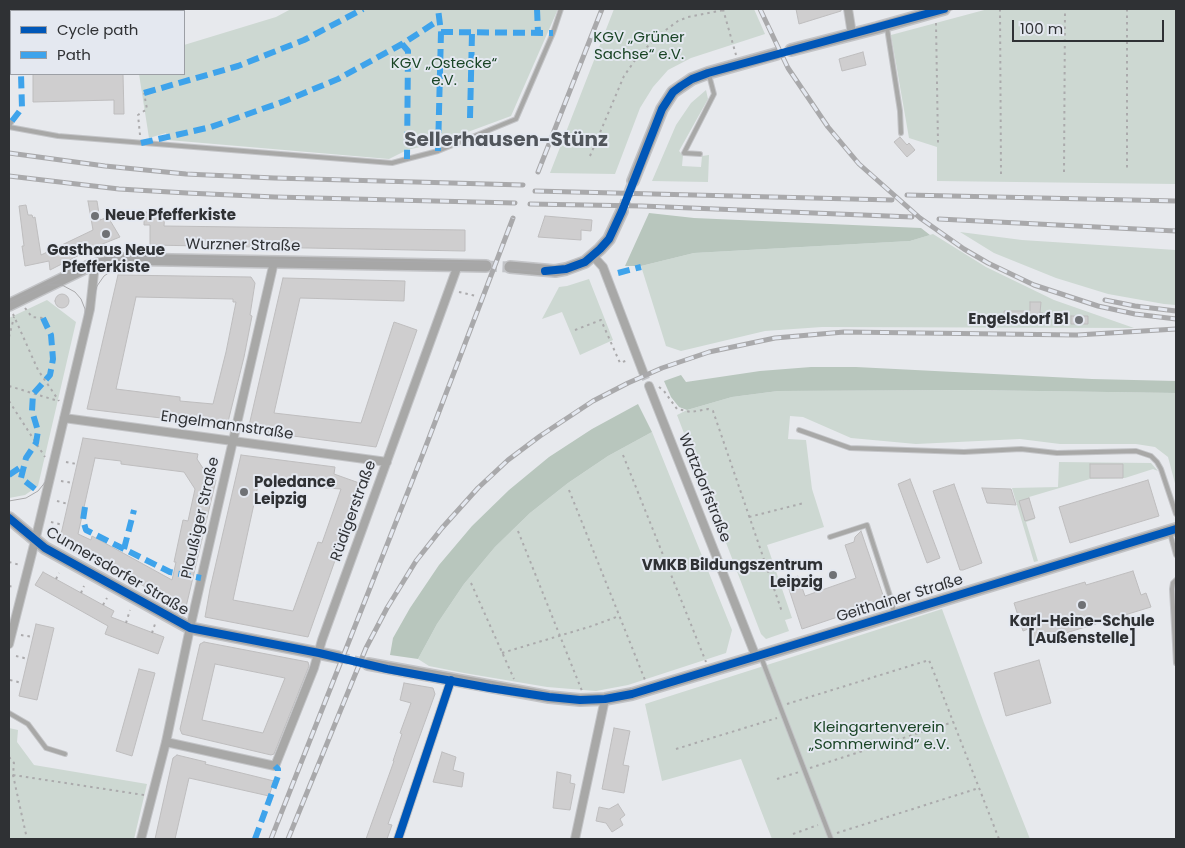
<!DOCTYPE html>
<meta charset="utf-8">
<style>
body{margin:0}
#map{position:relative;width:1185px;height:848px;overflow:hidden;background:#e7e9ed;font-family:Poppins,sans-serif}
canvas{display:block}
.frame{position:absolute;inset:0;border:10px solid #2f3134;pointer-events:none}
.legend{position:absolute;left:10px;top:10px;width:175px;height:65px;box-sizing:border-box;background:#e4e8f0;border:1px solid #9c9fa5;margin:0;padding:6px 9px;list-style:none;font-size:15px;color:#2f3134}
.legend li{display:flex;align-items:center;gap:10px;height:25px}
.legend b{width:25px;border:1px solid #9c9fa5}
.scale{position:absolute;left:1012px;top:20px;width:152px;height:22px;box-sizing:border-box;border:2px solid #2f3134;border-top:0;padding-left:6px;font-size:15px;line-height:18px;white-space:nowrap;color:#2f3134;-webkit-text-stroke:4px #e4e8f0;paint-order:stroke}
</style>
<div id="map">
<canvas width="1185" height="848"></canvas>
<div class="frame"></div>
<ul class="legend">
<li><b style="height:6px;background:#0057b8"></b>Cycle path</li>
<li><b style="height:6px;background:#3ea3eb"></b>Path</li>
</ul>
<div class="scale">100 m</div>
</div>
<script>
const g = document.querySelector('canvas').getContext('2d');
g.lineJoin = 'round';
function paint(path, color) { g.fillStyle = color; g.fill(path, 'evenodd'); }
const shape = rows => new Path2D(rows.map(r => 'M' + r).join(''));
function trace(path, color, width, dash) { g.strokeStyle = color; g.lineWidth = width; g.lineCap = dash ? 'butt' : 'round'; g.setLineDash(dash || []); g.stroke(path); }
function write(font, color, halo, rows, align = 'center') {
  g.font = font + ' Poppins,sans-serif'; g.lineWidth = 4; g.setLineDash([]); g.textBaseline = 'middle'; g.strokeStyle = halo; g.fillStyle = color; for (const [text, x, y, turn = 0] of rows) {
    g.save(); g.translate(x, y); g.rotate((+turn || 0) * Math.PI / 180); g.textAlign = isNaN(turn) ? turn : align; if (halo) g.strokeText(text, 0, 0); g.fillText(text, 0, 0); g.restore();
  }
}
paint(shape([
 [291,9,558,9,511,116,438,143,407,150,389,159,168,140,166,133,149,138,139,74,184,74,184,45,276,17],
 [614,9,754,9,765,34,691,58,668,70,653,87,640,108,615,174,550,173],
 [988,9,1176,9,1176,184,937,181,937,147,909,138,891,35],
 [706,90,708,99,679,151,683,155,682,166,701,167,702,156,709,155,708,182,652,181,676,125,691,103],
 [960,232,1022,240,1176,250,1176,305,1164,304,1108,294,1056,278,994,253],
 [933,234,986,267,1054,300,1134,328,822,327,765,331,681,351,666,346,641,266,694,253,910,241],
 [589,279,613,340,580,355,562,312,542,319,559,287,567,286],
 [47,300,76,322,38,486,25,495,9,498,9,318],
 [970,390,1176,393,1176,487,1168,457,1155,447,1136,444,1060,444,1020,439,916,444,851,438,803,417,790,416,788,439,806,440,812,489,824,527,767,545,792,618,785,620,789,631,766,639,761,634,677,415,687,410,732,397,778,391],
 [652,432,732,630,726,653,628,685,596,691,547,687,464,673,429,666,418,659,437,624,464,584,495,547,530,513,568,483,608,456],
 [1059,462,1151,463,1158,471,1153,469,1125,478,1090,479,1029,497,1035,519,1026,522,1038,561,1034,562,1012,488,1058,487],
 [942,609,984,723,1030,839,772,839,741,759,662,781,645,704],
 [9,728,18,730,17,742,34,765,147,784,134,839,9,839]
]), '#cdd8d2');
paint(shape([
 [649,213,694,218,921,228,930,235,910,241,694,253,641,266,625,266],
 [811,367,856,367,1092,379,1176,381,1176,393,970,390,778,391,732,397,687,410,679,407,671,397,664,381,681,375,686,382,760,371],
 [638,404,652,432,608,456,568,483,530,513,495,547,464,584,437,624,418,659,390,655,393,638,410,608,439,565,472,526,509,490,549,457,592,429]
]), '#b8c6bd');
const building = shape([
 [796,9,841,9,841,11,799,24,796,9],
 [863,52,866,65,842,71,839,59,863,52],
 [33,74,123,74,124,114,114,114,114,100,33,102,33,74],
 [900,137,907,145,909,143,915,150,907,157,894,142,900,137],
 [88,201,97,201,100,220,108,217,120,237,95,247,50,270,49,261,25,266,22,246,24,246,19,206,26,205,28,215,32,215,33,218,35,217,41,255,93,230,88,201],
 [144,212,165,212,164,226,465,230,465,251,150,245,150,225,144,225,144,212],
 [545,216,592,220,591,231,581,230,581,240,538,237,545,216],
 [118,275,251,277,255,283,250,315,252,316,244,357,227,426,87,409,118,275],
 [136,297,233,299,233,302,236,302,226,352,213,404,180,401,180,397,116,389,136,297],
 [283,278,405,281,404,301,300,298,274,413,361,423,394,322,417,330,376,447,248,430,283,278],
 '55 301a7 7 0 1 1 14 0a7 7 0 1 1-14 0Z',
 [1030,302,1041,302,1040,313,1043,313,1043,322,1017,321,1017,323,1007,323,1007,320,1004,320,1004,311,1030,311,1030,302],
 [1071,316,1088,316,1088,324,1071,324,1071,316],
 [83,438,198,454,197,459,210,479,216,480,186,607,154,595,155,593,142,585,88,556,86,558,59,543,83,438],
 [95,458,121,461,121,464,184,472,195,489,188,521,183,520,174,562,176,562,172,580,92,536,91,540,78,534,95,458],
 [241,455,335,467,334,474,362,484,308,637,205,617,210,589,241,455],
 [269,480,288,483,288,485,341,489,322,543,318,542,293,611,233,600,259,481,268,482,269,480],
 [1090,464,1123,464,1123,478,1090,478,1090,464],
 [910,479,940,558,927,563,898,484,910,479],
 [1148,480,1159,516,1070,543,1059,507,1148,480],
 [954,484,982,563,963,570,960,570,933,491,954,484],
 [982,488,1011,489,1016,505,987,503,982,488],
 [1029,498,1035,518,1025,521,1019,501,1029,498],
 [861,531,885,601,802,629,786,580,798,576,805,596,856,578,845,545,854,542,855,537,861,531],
 [1133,571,1141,595,1146,593,1151,607,1033,643,1028,629,1023,631,1014,603,1085,582,1086,585,1133,571],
 [43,572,114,611,111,617,164,637,158,654,105,634,108,626,35,585,43,572],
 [36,624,54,628,37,700,19,696,36,624],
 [204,642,308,662,309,666,274,754,271,755,182,734,180,729,200,644,204,642],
 [215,664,285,678,263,733,202,720,215,664],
 [1039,660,1051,703,1006,716,994,673,1039,660],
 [139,669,155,673,132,756,116,751,139,669],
 [404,683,433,688,435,694,388,824,392,825,387,839,366,839,394,761,393,761,402,734,400,733,411,703,400,700,404,683],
 [614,728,630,731,623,765,629,766,624,793,602,789,614,728],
 [442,752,456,757,453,770,464,773,462,787,433,782,442,752],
 [177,755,206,762,205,764,274,781,269,796,189,778,175,839,155,839,173,758,177,755],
 [557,772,571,775,570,783,575,784,570,810,553,808,557,772],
 [618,804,625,815,620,819,623,825,612,832,606,823,596,821,599,807,609,809,618,804]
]);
paint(building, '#cfcecf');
trace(building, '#bebdbe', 1);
trace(shape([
 [643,372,649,386]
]), '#c2c4c8', 8, [8, 4]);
trace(shape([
 [622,211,633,181],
 [486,266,510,267],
 [338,657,368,664]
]), '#c2c4c8', 11, [11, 5.5]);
const lane = shape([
 [887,28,900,111,901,133],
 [9,126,12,121],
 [9,127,58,136,392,163,407,159,438,151,516,119,553,33,561,9],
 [700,154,684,153,714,94,709,75],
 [799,430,850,448,964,452,1021,449,1057,453,1136,451,1151,456,1157,462,1161,469,1176,514],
 [1170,533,1176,555],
 [830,537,867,525,891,599,894,613],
 [1176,580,1173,583,1172,589,1176,663],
 [761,657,831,839],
 [9,713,28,724,46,748,65,754]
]);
const street = shape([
 [848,9,852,34],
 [593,256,603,267,643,372],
 [649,386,756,657],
 [64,418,387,462],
 [9,644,35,541,90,309,95,264],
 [166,742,275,766,314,668,322,640,458,265],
 [141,839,166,742,190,628,274,262],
 [398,839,451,680],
 [575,839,605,699]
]);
const secondary = shape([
 [791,50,877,28,944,9],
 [633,181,662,109,673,92,692,79,708,73,776,54],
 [510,267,555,271,566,269,585,262,600,249,609,239,622,211],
 [9,305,89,266,120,259,486,266],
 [9,518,45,548,190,628,338,657],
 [368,664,549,697,580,700,605,699,632,694,756,657,1176,529]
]);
trace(lane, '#c3c4c7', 6);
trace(street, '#c3c4c7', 10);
trace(secondary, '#c3c4c7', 14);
trace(shape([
 [723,9,736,55],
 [1000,9,1001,175],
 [1127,9,1127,170],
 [936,23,938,143],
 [140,135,138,115,147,109,144,93],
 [590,156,624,76,638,56,659,35,678,21,688,17,724,10],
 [1064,172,1065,9],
 [459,292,476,296],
 [25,308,32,317,43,318],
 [13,314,38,370,59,401],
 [575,330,601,320,620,363,628,360],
 [9,337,14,317],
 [9,386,58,401],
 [659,387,664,391,677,409,691,412,708,409,713,411,782,612],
 [9,401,45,457],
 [623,455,706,662],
 [66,462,77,464],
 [61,481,73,483],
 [569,490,645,680],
 [57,501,68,504],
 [749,517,804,503],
 [51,522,63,525],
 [518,531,582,691],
 [9,562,20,565],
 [56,579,59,573],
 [471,583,514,679],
 [9,586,15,587],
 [81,593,84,586],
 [103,605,107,598],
 [126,623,130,610],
 [152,633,155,624],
 [21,635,33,637],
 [502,653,592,626,619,616],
 [16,656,28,659],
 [10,680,22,683],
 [787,704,929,660,999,839],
 [676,749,777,718],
 [9,757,14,763,13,775,27,839],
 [810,768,953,722],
 [13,775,144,795],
 [777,779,799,772],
 [837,833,979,788],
 [793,834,818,825]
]), '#abaaac', 2, [2.5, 4]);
trace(lane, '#a8a8a7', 4);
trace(street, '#a8a8a7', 8);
trace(secondary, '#a7a7a7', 11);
trace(shape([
 [792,53,955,9],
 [630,181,655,117,666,97,672,91,690,77,707,70,774,52],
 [509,269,555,273,568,272,586,264,603,251,611,241,625,211],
 [48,285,62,285,75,292,81,299,85,309,86,325],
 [9,303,92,263,105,259,122,257,487,263],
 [90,309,97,286,104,276,119,266,139,262],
 [9,501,26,498,38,491,47,480,52,467]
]), '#a9a9ab', 1);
const rail = shape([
 [760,9,788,68,828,127,859,164,920,218,964,249,988,263,1034,285,1098,306,1135,314,1176,319],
 [9,153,105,166,186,174,274,178,523,185],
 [538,172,602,9],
 [9,176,119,189,187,193,275,197,515,203],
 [535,191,892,200],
 [907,195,1176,201],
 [530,204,642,206,912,217],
 [939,219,1176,231],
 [1105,300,1135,306,1176,311],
 [271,839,424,451,513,218],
 [288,839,366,648,387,608,416,561,442,528,478,488,508,460,540,436,593,401,628,383,662,368,709,352,775,338,844,332,1077,335,1176,329]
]);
trace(rail, '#a9a9ab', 5);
trace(rail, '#e4e8f0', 3, [9]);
trace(shape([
 [537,9,538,33],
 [36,11,36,9],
 [55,11,56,9],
 [441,32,553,33],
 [402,44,408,51,407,159],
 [144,93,238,66,304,40,363,9],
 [470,118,472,33],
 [12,121,22,108,21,74],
 [141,143,211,127,285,101,338,79,402,44,439,20],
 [438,151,441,32,438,9],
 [618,273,641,267],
 [9,475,24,465],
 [35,489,21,478,26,458,36,443,38,431,32,411,33,394,50,375,53,359,51,335,43,318],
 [85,507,83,520,86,530,170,572,201,578],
 [124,549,134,510],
 [255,839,278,776,278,769,275,766]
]), '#3ea3eb', 6, [12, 6]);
trace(shape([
 [545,271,566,269,585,262,600,249,609,239,622,211,662,109,673,92,681,86,692,79,708,73,944,9],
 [9,518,45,548,190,628,319,653,387,669,490,688,549,697,580,700,605,699,632,694,1176,529],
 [398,839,451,680]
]), '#0057b8', 8);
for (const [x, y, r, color] of [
 [95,216,5,"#6f7175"],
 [106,234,5,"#6f7175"],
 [1079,320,5,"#6f7175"],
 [244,492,5,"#6f7175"],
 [833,575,5,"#6f7175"],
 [1082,605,5,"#6f7175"]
]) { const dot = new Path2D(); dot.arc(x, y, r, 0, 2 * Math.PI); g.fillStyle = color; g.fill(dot); trace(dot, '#e4e8f0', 2); }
write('15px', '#194425', '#e4e8f0', [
 ["KGV „Grüner",639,38],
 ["Sachse“ e.V.",639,55],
 ["KGV „Ostecke“",444,64],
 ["e.V.",444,81],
 ["Kleingartenverein",879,728],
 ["„Sommerwind“ e.V.",879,745]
]);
write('bold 15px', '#2f3134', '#e4e8f0', [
 ["Neue Pfefferkiste",105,216],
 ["Gasthaus Neue",106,251,"center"],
 ["Pfefferkiste",106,268,"center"],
 ["Engelsdorf B1",1069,320,"right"],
 ["Poledance",254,483],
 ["Leipzig",254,500],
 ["VMKB Bildungszentrum",823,566,"right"],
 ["Leipzig",823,583,"right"],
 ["Karl-Heine-Schule",1082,622,"center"],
 ["[Außenstelle]",1082,639,"center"]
], 'left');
write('15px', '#2f3134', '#e4e8f0', [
 ["Wurzner Straße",243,246,1],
 ["Engelmannstraße",227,426,8],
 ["Watzdorfstraße",704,488,68],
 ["Rüdigerstraße",354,511,-70],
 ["Plaußiger Straße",201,518,-77],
 ["Cunnersdorfer Straße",117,572,30],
 ["Geithainer Straße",900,599,-17]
]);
write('bold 20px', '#51555b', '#e4e8f0', [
 ["Sellerhausen-Stünz",506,141]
]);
</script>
